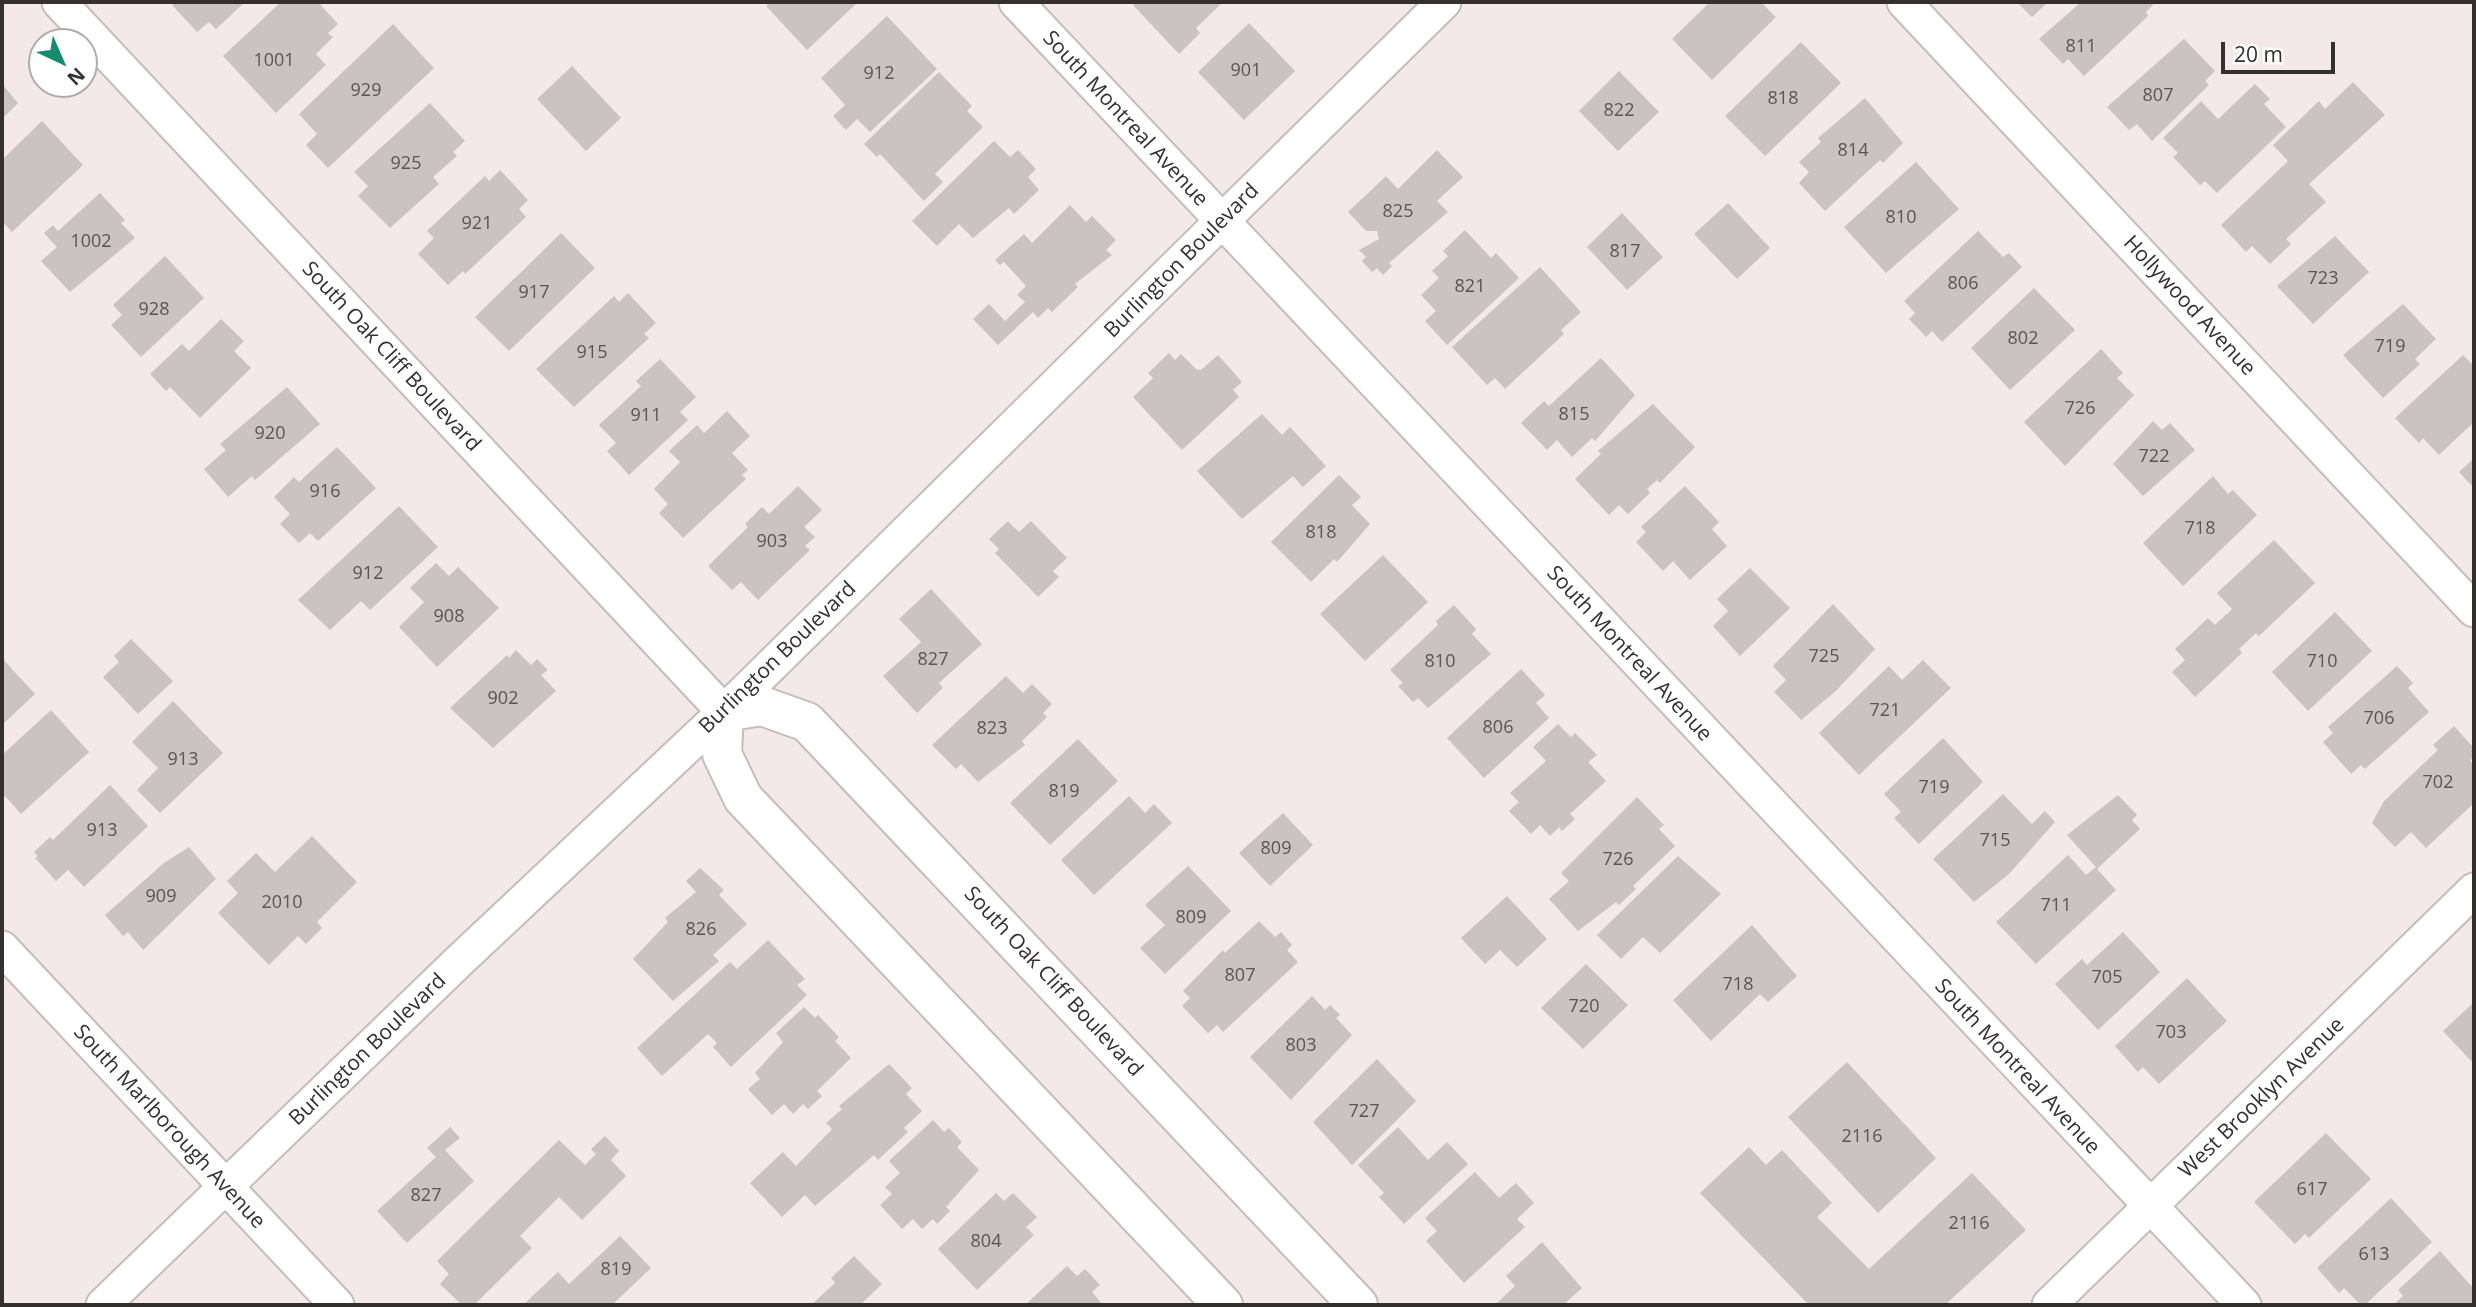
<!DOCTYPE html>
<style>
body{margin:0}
#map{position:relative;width:2476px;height:1307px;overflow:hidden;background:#f3e9e9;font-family:"Open Sans",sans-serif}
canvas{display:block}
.frame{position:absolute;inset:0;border:4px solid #343030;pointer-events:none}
.north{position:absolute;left:28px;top:28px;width:70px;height:70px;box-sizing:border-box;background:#fff;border:2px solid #aeacac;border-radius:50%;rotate:136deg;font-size:19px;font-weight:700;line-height:28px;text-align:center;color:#343030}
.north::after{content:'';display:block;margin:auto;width:24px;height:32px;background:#158c6e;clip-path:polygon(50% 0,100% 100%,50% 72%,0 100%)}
.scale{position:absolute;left:2221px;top:42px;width:114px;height:32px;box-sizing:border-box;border:4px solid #343030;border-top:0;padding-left:9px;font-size:21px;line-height:24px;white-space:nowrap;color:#343030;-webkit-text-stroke:5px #fff;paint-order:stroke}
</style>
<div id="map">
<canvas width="2476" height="1307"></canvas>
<div class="frame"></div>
<div class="north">N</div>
<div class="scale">20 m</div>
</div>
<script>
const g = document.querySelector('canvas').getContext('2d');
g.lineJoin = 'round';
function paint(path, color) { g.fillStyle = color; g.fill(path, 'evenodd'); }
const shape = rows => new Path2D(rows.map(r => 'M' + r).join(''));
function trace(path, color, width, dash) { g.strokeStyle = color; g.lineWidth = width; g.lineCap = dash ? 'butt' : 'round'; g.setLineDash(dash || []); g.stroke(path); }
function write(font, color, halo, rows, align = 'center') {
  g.font = font + ' "Open Sans",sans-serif'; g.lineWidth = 5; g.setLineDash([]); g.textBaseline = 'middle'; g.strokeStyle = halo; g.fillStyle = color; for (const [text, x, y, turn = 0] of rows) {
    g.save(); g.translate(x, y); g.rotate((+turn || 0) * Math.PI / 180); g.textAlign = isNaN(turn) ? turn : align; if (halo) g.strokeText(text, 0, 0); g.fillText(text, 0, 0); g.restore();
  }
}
paint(shape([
 [175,2,245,2,216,29,209,22,197,32,172,5],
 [281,2,318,2,338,24,328,33,333,37,316,54,326,65,276,113,223,56],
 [770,2,858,2,807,50,766,6],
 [1137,2,1223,2,1196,28,1200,33,1179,54,1133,5],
 [1710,2,1761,2,1776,17,1712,80,1672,39],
 [2017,2,2048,2,2032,17],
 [2081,2,2150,2,2153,5,2146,12,2148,16,2084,76,2068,59,2063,64,2039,39],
 [887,16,937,69,870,132,857,119,846,130,833,116,845,105,821,78],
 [1249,23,1295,71,1244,120,1198,72],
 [393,24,434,68,328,168,306,145,317,134,299,114],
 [2184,39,2215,71,2205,81,2209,85,2152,141,2137,124,2129,130,2107,107],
 [1801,42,1841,83,1765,156,1725,116],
 [572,66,621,118,586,151,537,99],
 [1619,71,1659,112,1618,151,1579,111],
 [939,72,972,106,967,111,983,127,935,174,943,182,924,201,880,154,877,157,864,144],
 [2353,82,2385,115,2309,184,2326,202,2286,239,2291,244,2270,264,2252,246,2246,252,2221,225,2288,161,2273,145,2319,101,2325,109],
 [2,84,18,103,2,119],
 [2255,84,2270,99,2264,104,2286,127,2217,193,2205,181,2200,185,2173,157,2178,153,2163,138,2201,101,2218,119],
 [1865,98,1903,143,1883,163,1880,160,1825,211,1799,183,1809,172,1799,162,1821,142,1818,138],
 [430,103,465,141,453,152,457,156,433,177,439,184,390,228,358,196,368,186,354,172],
 [42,121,83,165,12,232,2,221,2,160],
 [994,141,1010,157,1018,150,1036,169,1028,177,1039,190,1014,214,1009,208,973,238,959,224,937,246,912,221],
 [1437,150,1463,177,1437,201,1448,212,1389,263,1392,266,1383,275,1377,268,1372,272,1362,261,1366,257,1359,250,1379,239,1377,231,1366,231,1348,212,1386,176,1398,189],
 [1916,162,1959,209,1886,273,1844,227],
 [500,170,528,200,519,209,526,217,465,274,463,271,448,285,418,254,434,238,427,231,485,176,489,181],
 [100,193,125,220,121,223,135,238,70,292,41,261,57,247,44,233,53,225,58,231],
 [1728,203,1770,248,1737,279,1694,234],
 [1070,205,1086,222,1092,216,1116,240,1106,250,1112,255,1075,284,1078,287,1052,312,1048,308,1038,318,1033,312,998,345,973,319,989,304,1005,321,1025,302,1017,295,1026,286,1004,262,1000,265,995,260,1024,234,1032,243],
 [1622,213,1663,257,1627,290,1587,247],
 [1465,230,1491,258,1496,253,1519,278,1447,345,1425,321,1436,311,1421,295,1439,278,1432,271,1448,256,1443,251],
 [1978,231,2003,257,2009,253,2022,267,1942,342,1932,331,1926,337,1909,319,1915,313,1904,301],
 [561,233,595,268,509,351,475,317],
 [2335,236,2369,272,2313,324,2277,286],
 [165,256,204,298,141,357,111,325,122,315,113,305],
 [1540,267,1581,312,1561,330,1564,334,1505,389,1495,378,1487,385,1452,347],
 [2034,288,2075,330,2010,390,1971,348],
 [628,293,656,323,644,334,649,338,574,407,536,369,614,296,619,302],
 [2403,304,2436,339,2415,359,2420,364,2383,398,2343,355],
 [221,319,244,341,234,351,251,368,200,418,170,387,166,391,150,374,182,344,189,351],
 [2101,349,2123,373,2117,378,2134,395,2065,466,2024,422],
 [1169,353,1175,360,1181,354,1196,369,1201,370,1218,355,1242,382,1233,390,1239,397,1182,450,1133,397,1153,378,1148,373],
 [2463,355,2474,366,2474,422,2439,455,2423,438,2419,443,2395,418],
 [1601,358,1635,395,1595,441,1592,438,1572,457,1557,440,1547,450,1521,423,1544,401,1549,406],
 [660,359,696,397,680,412,688,420,629,475,607,451,616,443,599,425,641,386,636,381],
 [287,387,320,424,255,480,252,476,228,497,204,469,226,450,220,444],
 [1653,404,1695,447,1660,483,1657,480,1647,489,1650,493,1628,514,1619,505,1609,515,1575,479,1601,454,1598,451],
 [727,411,750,436,732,453,748,470,742,475,746,479,683,538,659,513,668,504,654,489,680,462,669,451,697,425,704,433],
 [1262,414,1282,435,1290,427,1326,466,1303,487,1293,476,1242,519,1197,471],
 [2153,421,2162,430,2170,423,2195,450,2143,496,2113,464],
 [337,447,376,488,318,541,310,533,299,543,280,524,290,514,274,497,294,477,299,482],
 [2474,458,2474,488,2459,472],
 [1339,475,1361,497,1352,505,1370,524,1337,562,1334,559,1311,582,1271,542],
 [2213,476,2228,494,2233,490,2257,515,2183,586,2143,543],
 [798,486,822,510,804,527,815,537,805,546,810,550,758,600,741,582,732,590,708,566,748,527,745,524,762,507,769,514],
 [1685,486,1719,522,1712,529,1727,546,1690,580,1673,561,1663,571,1636,542,1646,532,1641,527],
 [399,506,438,547,370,610,361,601,330,630,298,600],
 [1008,521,1019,532,1031,521,1067,558,1053,571,1059,577,1038,597,995,553,999,549,989,539],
 [2274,540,2315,583,2259,636,2256,633,2239,649,2242,653,2195,697,2172,672,2185,660,2175,649,2208,618,2215,625,2232,609,2217,593],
 [1383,555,1428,602,1365,661,1320,614],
 [436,563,449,576,458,567,499,608,437,667,399,627,424,602,410,588],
 [1750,568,1790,608,1740,656,1713,626,1728,611,1717,599],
 [931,589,982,644,939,683,943,688,917,713,883,676,921,642,899,619],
 [1833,604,1875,649,1836,691,1801,720,1774,692,1786,680,1773,666],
 [1454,605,1476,629,1472,634,1491,654,1428,708,1418,698,1413,702,1398,686,1403,683,1390,670,1438,625,1436,621],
 [2335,612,2372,651,2308,711,2272,672],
 [131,639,173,681,138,714,103,677,119,662,114,656],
 [516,650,531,665,537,659,548,670,541,675,556,691,493,748,450,708,507,655,509,658],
 [2,658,35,694,2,725],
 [1923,660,1951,688,1859,775,1819,733,1889,666,1902,680],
 [2397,666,2413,683,2408,688,2429,712,2365,769,2361,765,2351,774,2323,742,2333,733,2328,727],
 [1521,669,1545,695,1536,703,1549,718,1484,778,1447,738],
 [1006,676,1023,693,1032,684,1052,704,1043,713,1047,717,1022,741,1025,745,978,782,961,764,956,769,932,745],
 [173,701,223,753,160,813,137,790,158,768,132,742],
 [51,710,89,752,21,814,5,796,2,799,2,755],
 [1558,724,1571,737,1575,733,1597,755,1588,762,1606,781,1570,814,1575,819,1562,831,1559,827,1550,836,1540,825,1531,834,1509,811,1519,802,1510,793,1546,761,1533,747],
 [2454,726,2474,748,2474,757,2470,761,2474,765,2474,803,2426,848,2411,832,2395,847,2372,823,2384,801,2438,750,2433,745],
 [1943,738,1983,782,1919,844,1894,818,1901,812,1884,794],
 [1078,739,1118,781,1050,845,1010,803],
 [110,785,148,826,84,887,68,870,56,881,35,858,38,856,34,852,50,837,53,840],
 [2003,794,2032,824,2045,811,2055,822,2009,874,1974,902,1933,859],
 [2118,795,2137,815,2132,820,2140,829,2097,869,2116,890,2036,964,1996,922,2068,855,2086,875,2096,867,2067,835],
 [1129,796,1145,813,1154,804,1172,823,1094,895,1061,860],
 [1637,797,1664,825,1659,829,1675,846,1633,886,1636,889,1619,905,1616,902,1578,931,1549,899,1569,881,1561,873],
 [1283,813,1313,845,1270,886,1239,853],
 [312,836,357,882,317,922,322,928,306,944,298,936,269,965,218,913,238,893,227,881,256,853,275,872],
 [189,847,216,879,143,950,128,932,123,936,105,915,164,863],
 [1678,856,1721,894,1660,953,1643,937,1621,959,1597,935],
 [1188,866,1231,911,1165,974,1140,948,1165,925,1145,905],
 [700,868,724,890,719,895,747,924,713,955,719,961,673,1001,633,959,668,922,665,918,696,892,686,881],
 [1507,896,1547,939,1517,967,1500,950,1485,964,1461,938],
 [1259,921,1275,937,1281,932,1292,945,1287,950,1298,962,1223,1032,1217,1025,1208,1033,1182,1006,1190,998,1183,991,1223,950,1225,953],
 [1752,925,1797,976,1768,1002,1760,994,1711,1041,1673,1000],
 [2123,932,2160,972,2098,1030,2055,984,2082,959,2087,965],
 [768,940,805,979,797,985,807,995,731,1067,713,1047,717,1043,708,1034,662,1076,637,1048,730,962,737,969],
 [1586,964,1628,1005,1583,1049,1541,1008],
 [2187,978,2227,1021,2159,1084,2143,1067,2138,1072,2115,1046],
 [1312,996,1325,1010,1330,1005,1340,1015,1336,1018,1352,1035,1291,1100,1250,1057],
 [2474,1002,2474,1064,2443,1031],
 [804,1007,815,1018,818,1015,839,1037,835,1041,851,1058,817,1091,822,1096,808,1109,803,1104,793,1114,784,1104,772,1115,748,1089,760,1079,755,1073,783,1042,776,1033],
 [1377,1059,1416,1101,1352,1165,1313,1122],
 [1847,1062,1936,1158,1878,1213,1788,1117],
 [889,1064,912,1088,906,1094,922,1111,904,1128,908,1132,878,1160,874,1155,815,1206,805,1195,782,1217,750,1183,783,1152,796,1166,832,1129,826,1123,842,1109,839,1106],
 [933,1120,944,1132,949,1128,962,1142,957,1147,979,1170,946,1207,950,1211,937,1224,933,1219,922,1229,913,1219,902,1229,880,1205,892,1194,885,1187,900,1173,889,1161],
 [450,1127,460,1138,445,1150,474,1181,407,1243,377,1211,436,1157,427,1148],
 [1398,1127,1428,1160,1447,1142,1468,1164,1404,1224,1379,1197,1384,1193,1358,1165],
 [2326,1133,2371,1179,2309,1238,2305,1234,2295,1244,2254,1202],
 [605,1136,619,1151,611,1160,626,1176,582,1220,559,1197,520,1236,532,1248,474,1305,462,1305,440,1284,449,1274,437,1261,559,1140,585,1165,596,1154,591,1149],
 [1749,1147,1766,1165,1782,1150,1832,1203,1817,1217,1869,1269,1972,1173,2026,1230,1945,1305,1809,1305,1700,1193],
 [1475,1172,1499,1198,1516,1183,1534,1203,1517,1219,1525,1227,1464,1283,1426,1241,1437,1231,1425,1218],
 [996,1193,1004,1201,1013,1193,1037,1217,1026,1227,1034,1235,977,1290,938,1249],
 [2391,1198,2432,1242,2365,1305,2361,1305,2344,1288,2339,1293,2317,1268],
 [620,1236,651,1268,612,1305,523,1305,558,1272,569,1284],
 [1542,1242,1582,1288,1563,1305,1499,1305,1497,1303,1515,1286,1506,1276],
 [2440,1251,2474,1289,2474,1305,2393,1305,2403,1296,2398,1290],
 [854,1256,882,1284,860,1305,811,1305,835,1283,831,1278],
 [1067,1266,1077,1276,1085,1269,1100,1285,1092,1292,1103,1305,1025,1305]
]), '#cbc2c2');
const minor = shape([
 [59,2,724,712],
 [1016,2,2244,1305],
 [1904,2,2474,610],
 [2,948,337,1305],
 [103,1305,457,963,724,712,1444,2],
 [2049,1305,2474,890]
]);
const tertiary = shape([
 [1223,1305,743,798,722,754,724,712,762,706,807,722,1358,1305]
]);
trace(minor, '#c5bcbc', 37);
trace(tertiary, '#c5bcbc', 42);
trace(minor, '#fff', 33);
trace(tertiary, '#fff', 38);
write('18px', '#5a5454', null, [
 ["811",2081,47],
 ["1001",274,61],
 ["901",1246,71],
 ["912",879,74],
 ["929",366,91],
 ["807",2158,96],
 ["818",1783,99],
 ["822",1619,111],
 ["814",1853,151],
 ["925",406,164],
 ["825",1398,212],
 ["810",1901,218],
 ["921",477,224],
 ["1002",91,242],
 ["817",1625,252],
 ["723",2323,279],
 ["806",1963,284],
 ["821",1470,287],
 ["917",534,293],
 ["928",154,310],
 ["802",2023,339],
 ["719",2390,347],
 ["915",592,353],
 ["726",2080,409],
 ["815",1574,415],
 ["911",646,416],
 ["920",270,434],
 ["722",2154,457],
 ["916",325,492],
 ["718",2200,529],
 ["818",1321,533],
 ["903",772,542],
 ["912",368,574],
 ["908",449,617],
 ["725",1824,657],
 ["827",933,660],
 ["810",1440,662],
 ["710",2322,662],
 ["902",503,699],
 ["721",1885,711],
 ["706",2379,719],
 ["806",1498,728],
 ["823",992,729],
 ["913",183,760],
 ["702",2438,783],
 ["719",1934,788],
 ["819",1064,792],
 ["913",102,831],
 ["715",1995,841],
 ["809",1276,849],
 ["726",1618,860],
 ["909",161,897],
 ["2010",282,903],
 ["711",2056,906],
 ["809",1191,918],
 ["826",701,930],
 ["807",1240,976],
 ["705",2107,978],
 ["718",1738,985],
 ["720",1584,1007],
 ["703",2171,1033],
 ["803",1301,1046],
 ["727",1364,1112],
 ["2116",1862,1137],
 ["617",2312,1190],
 ["827",426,1196],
 ["2116",1969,1224],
 ["804",986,1242],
 ["613",2374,1255],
 ["819",616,1270]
]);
write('21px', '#343030', '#fff', [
 ["South Montreal Avenue",1125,119,47],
 ["Burlington Boulevard",1182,261,-45],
 ["Hollywood Avenue",2189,306,47],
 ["South Oak Cliff Boulevard",391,357,47],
 ["South Montreal Avenue",1629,654,47],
 ["Burlington Boulevard",778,658,-44],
 ["South Oak Cliff Boulevard",1053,982,47],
 ["Burlington Boulevard",368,1050,-44],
 ["South Montreal Avenue",2017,1067,47],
 ["West Brooklyn Avenue",2262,1098,-44],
 ["South Marlborough Avenue",169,1127,47]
]);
</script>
